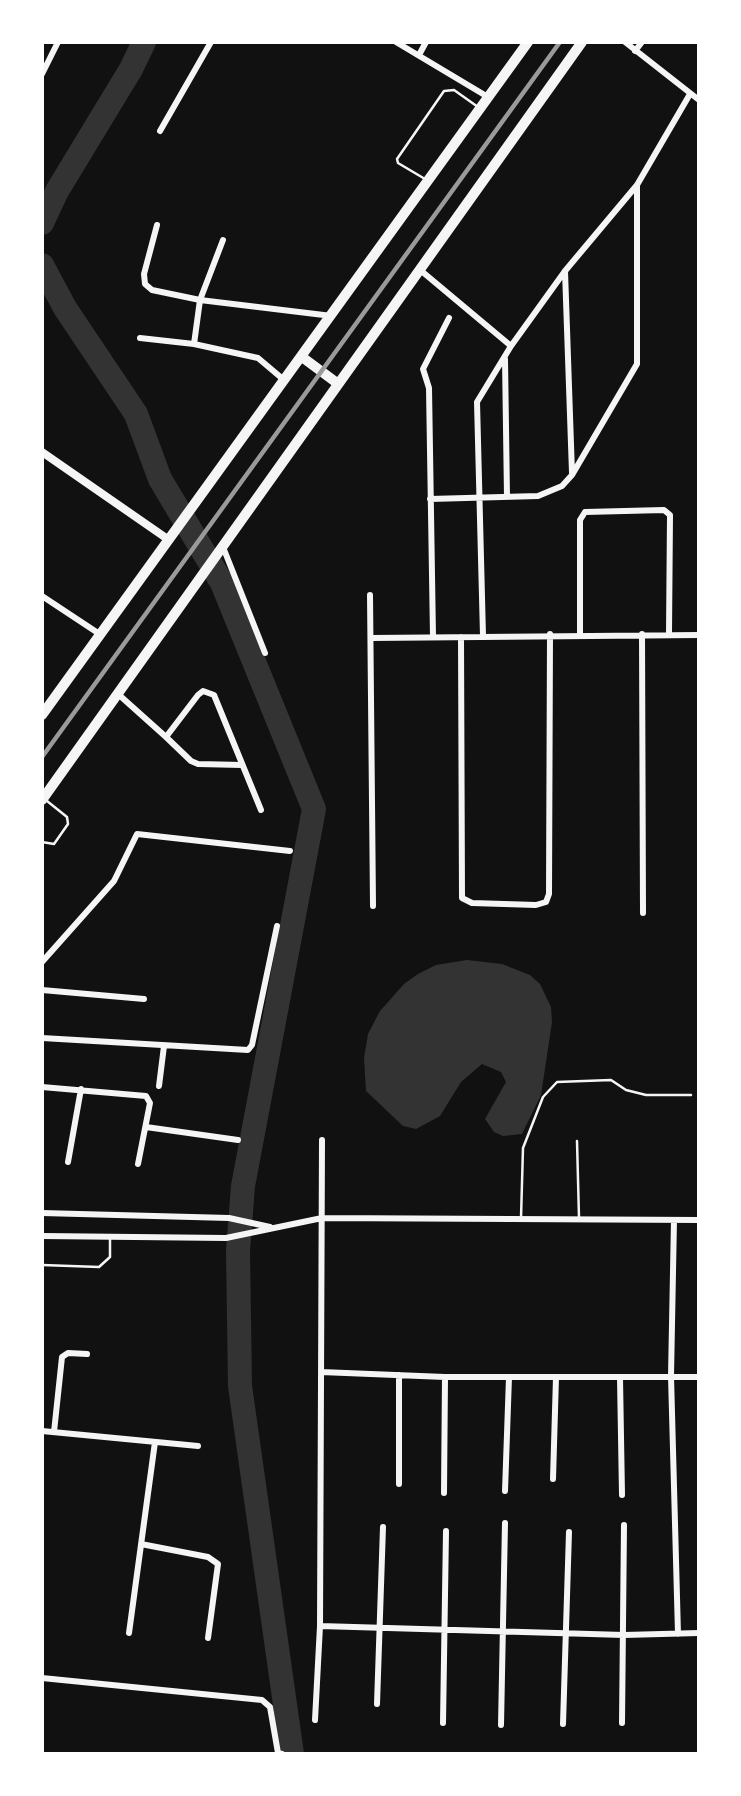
<!DOCTYPE html>
<style>
body{margin:0}
#map{position:relative;width:741px;height:1796px;overflow:hidden;background:#111;font-family:Montserrat,sans-serif}
canvas{display:block}
.frame{position:absolute;inset:0;border:44px solid #fff;pointer-events:none}
</style>
<div id="map">
<canvas width="741" height="1796"></canvas>
<div class="frame"></div>
</div>
<script>
const g = document.querySelector('canvas').getContext('2d');
g.lineJoin = 'round';
function paint(path, color) { g.fillStyle = color; g.fill(path, 'evenodd'); }
const shape = rows => new Path2D(rows.map(r => 'M' + r).join(''));
function trace(path, color, width, dash) { g.strokeStyle = color; g.lineWidth = width; g.lineCap = dash ? 'butt' : 'round'; g.setLineDash(dash || []); g.stroke(path); }
paint(shape([
 [467,960,502,964,530,975,540,984,551,1007,552,1022,541,1095,522,1134,503,1136,494,1132,485,1119,506,1082,501,1072,482,1064,461,1082,440,1116,416,1129,403,1126,366,1091,364,1058,368,1034,380,1011,404,984,418,974,436,965]
]), '#333');
trace(shape([
 [42,223,57,191,131,69,144,42],
 [42,265,65,308,136,414,160,479,222,583,314,809,243,1186,238,1251,240,1386,292,1754]
]), '#333', 24);
trace(shape([
 [425,179,398,163,397,159,444,91,454,90,478,107],
 [42,842,54,844,68,824,67,817,47,801],
 [577,1141,579,1218],
 [521,1218,523,1148,543,1097,557,1082,611,1080,626,1090,646,1095,691,1095],
 [42,1265,99,1267,110,1257,110,1239]
]), '#f5f5f5', 2.5);
trace(shape([
 [396,42,488,97],
 [625,42,699,100],
 [635,51,642,42],
 [419,55,426,42],
 [42,74,58,42],
 [160,131,211,42],
 [157,225,144,274,145,284,152,290,200,300,332,316],
 [419,269,511,346],
 [565,271,572,473],
 [140,338,194,344,200,300,223,240],
 [194,344,258,358,284,380],
 [505,359,507,497],
 [430,499,538,496,562,486,572,475,637,364,637,185],
 [223,547,265,653],
 [370,595,373,906],
 [42,596,101,635],
 [642,634,643,913],
 [580,635,580,520,585,512,664,510,670,515,669,633],
 [483,636,477,402,511,346,565,271,637,185,690,94],
 [433,637,429,388,423,369,449,318],
 [461,637,462,898,472,903,536,905,546,902,549,894,550,634],
 [372,638,699,635],
 [118,694,166,737,198,695,203,691,214,695,261,810],
 [166,737,191,761,198,764,242,765],
 [42,962,114,881,137,834,290,851],
 [42,990,144,999],
 [42,1038,248,1050,252,1045,277,926],
 [159,1086,164,1046],
 [42,1087,146,1096,150,1103,138,1164],
 [146,1127,238,1140],
 [68,1162,81,1089],
 [42,1213,229,1218,270,1227],
 [674,1220,671,1376,678,1634],
 [42,1236,226,1238,322,1218,699,1220],
 [321,1372,445,1377,699,1377],
 [620,1378,622,1495],
 [42,1431,198,1446],
 [54,1432,62,1357,68,1353,87,1354],
 [553,1479,556,1377],
 [399,1484,399,1375],
 [505,1491,509,1377],
 [444,1493,445,1377],
 [141,1544,208,1557,218,1564,208,1638],
 [320,1626,624,1635,699,1633],
 [129,1633,155,1442],
 [42,1678,262,1700,270,1707,278,1753,282,1754],
 [377,1704,383,1527],
 [315,1720,320,1626,322,1140],
 [443,1723,446,1531],
 [622,1723,624,1525],
 [563,1724,569,1532],
 [501,1725,505,1523]
]), '#f5f5f5', 6);
trace(shape([
 [42,452,169,540]
]), '#f5f5f5', 8);
trace(shape([
 [302,357,337,383],
 [42,715,528,42],
 [42,800,582,42]
]), '#f5f5f5', 10);
trace(shape([
 [42,757,560,42]
]), '#9a9a9a', 4.5);
</script>
